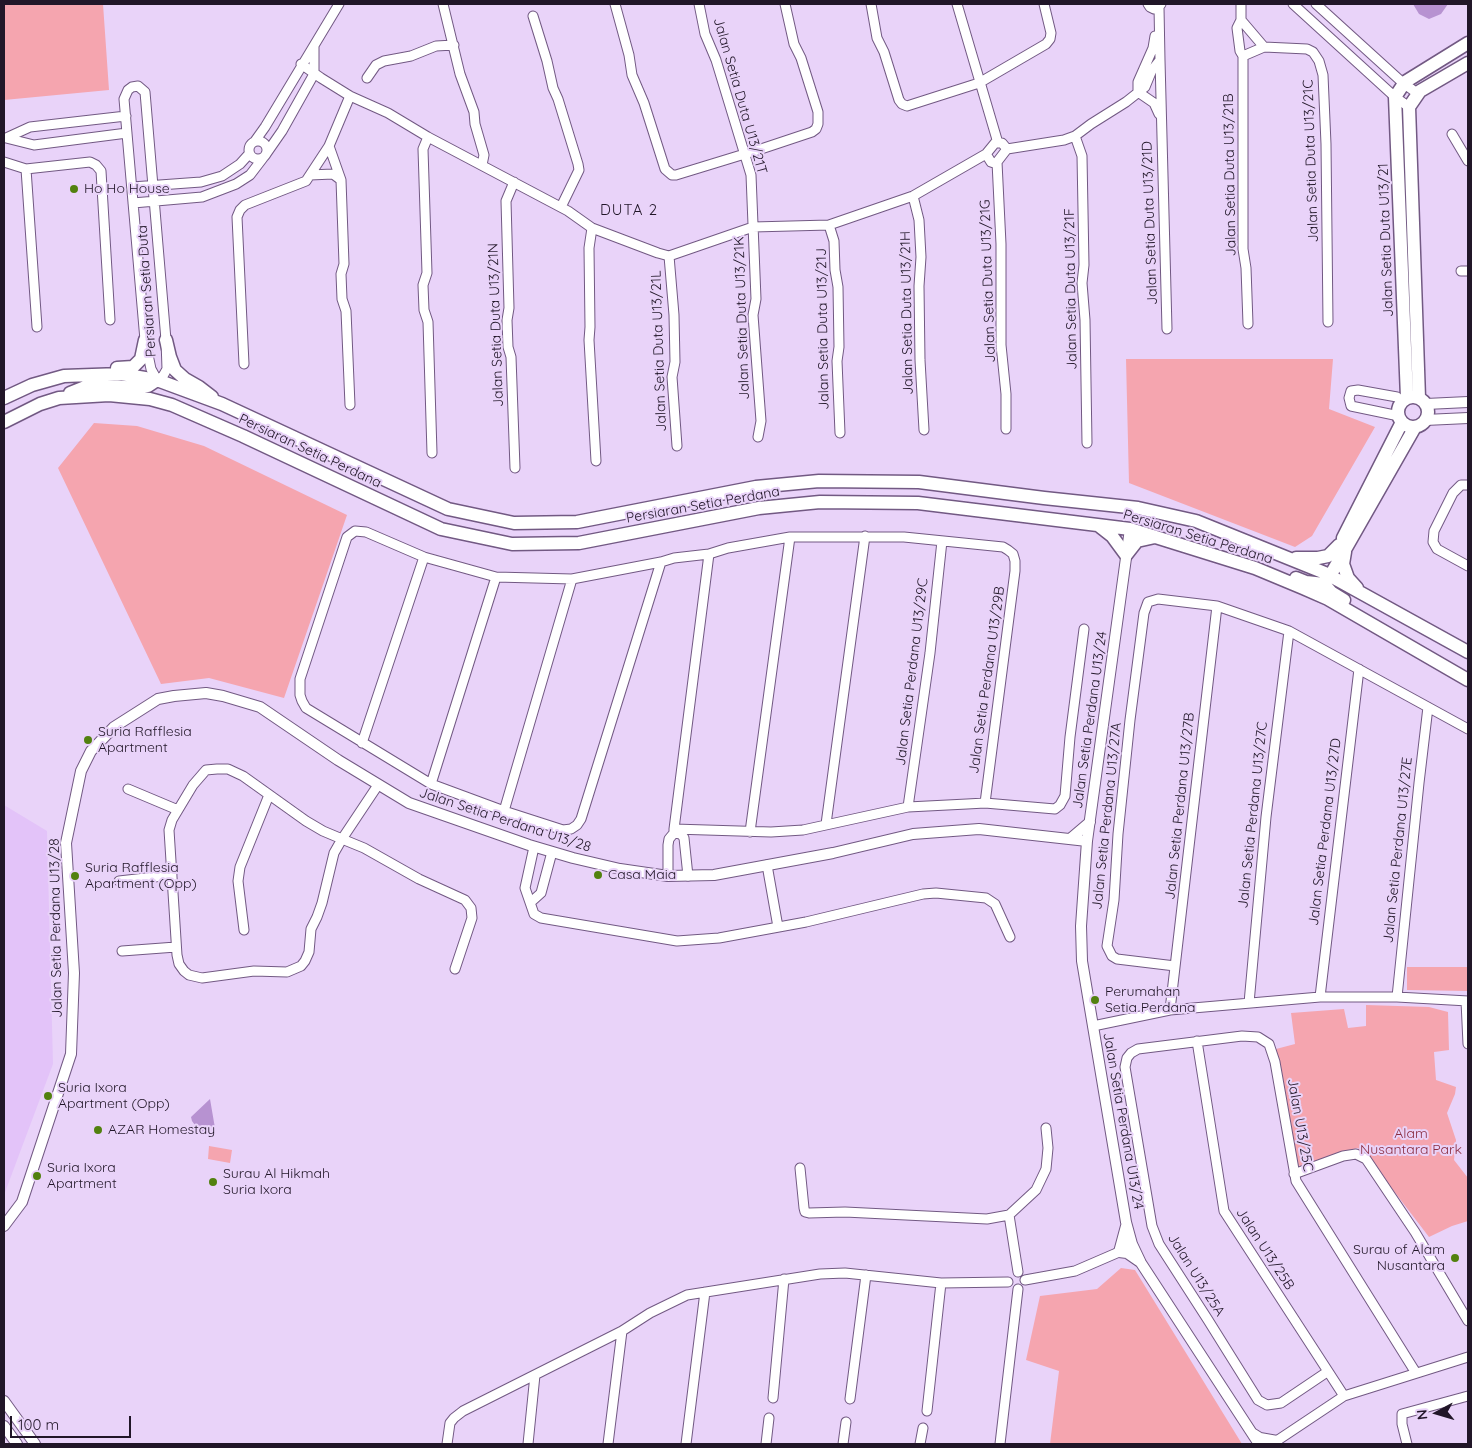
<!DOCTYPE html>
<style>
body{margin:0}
#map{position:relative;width:1472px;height:1448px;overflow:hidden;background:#e9d3f9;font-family:Quicksand,sans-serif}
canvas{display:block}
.frame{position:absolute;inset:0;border:5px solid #211628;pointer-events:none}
.north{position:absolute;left:1412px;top:1388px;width:50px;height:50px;-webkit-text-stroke:4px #e9d3f9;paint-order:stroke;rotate:264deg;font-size:14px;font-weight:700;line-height:20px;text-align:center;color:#211628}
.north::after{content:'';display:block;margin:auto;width:18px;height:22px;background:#211628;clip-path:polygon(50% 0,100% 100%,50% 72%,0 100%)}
.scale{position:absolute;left:10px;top:1416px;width:121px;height:22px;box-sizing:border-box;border:2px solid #211628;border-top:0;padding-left:6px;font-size:15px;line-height:18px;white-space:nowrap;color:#211628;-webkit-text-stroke:4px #e9d3f9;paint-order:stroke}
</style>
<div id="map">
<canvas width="1472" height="1448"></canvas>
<div class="frame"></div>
<div class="north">N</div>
<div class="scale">100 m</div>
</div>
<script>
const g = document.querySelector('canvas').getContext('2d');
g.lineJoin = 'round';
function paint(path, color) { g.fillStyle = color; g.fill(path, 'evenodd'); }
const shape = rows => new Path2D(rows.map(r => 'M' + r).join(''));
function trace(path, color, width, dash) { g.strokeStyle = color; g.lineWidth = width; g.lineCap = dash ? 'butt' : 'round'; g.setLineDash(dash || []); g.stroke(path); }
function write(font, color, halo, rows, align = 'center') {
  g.font = font + ' Quicksand,sans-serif'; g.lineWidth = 4; g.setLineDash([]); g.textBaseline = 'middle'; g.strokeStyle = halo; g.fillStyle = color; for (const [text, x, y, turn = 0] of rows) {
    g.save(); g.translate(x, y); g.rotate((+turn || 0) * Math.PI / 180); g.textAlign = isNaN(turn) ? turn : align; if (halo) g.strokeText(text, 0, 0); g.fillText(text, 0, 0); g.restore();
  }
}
paint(shape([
 [4,805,47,831,53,1064,4,1195]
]), '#e3c3f9');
paint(shape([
 [4,4,103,4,109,90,4,100],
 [1126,359,1333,359,1329,409,1375,427,1312,536,1295,547,1129,483],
 [94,423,137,426,204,446,347,515,284,698,209,678,161,684,58,468],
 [1407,967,1468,967,1468,991,1407,990],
 [1366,1005,1429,1007,1448,1012,1449,1050,1434,1052,1436,1080,1456,1087,1455,1094,1447,1113,1456,1140,1454,1160,1468,1178,1468,1221,1452,1226,1429,1237,1377,1169,1358,1148,1345,1151,1306,1170,1295,1163,1276,1049,1295,1044,1291,1013,1344,1009,1348,1028,1366,1026],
 [209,1146,232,1150,230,1163,208,1159],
 [1121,1268,1135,1270,1242,1444,1050,1444,1059,1371,1026,1360,1040,1296,1097,1289]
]), '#f5a5af');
paint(shape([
 [1413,4,1448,4,1441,14,1429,19,1419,14],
 [210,1099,216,1134,202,1135,192,1121,191,1117]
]), '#b792d1');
const minor = shape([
 [443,4,460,74,474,112,475,124,484,155,482,165],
 [615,4,629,55,632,75,644,103,665,169,672,175,676,175,761,149,812,132,816,129,818,124,818,112,801,58,794,44,785,4],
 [699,4,705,34,716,60,751,175,756,299,753,315,761,421,758,437],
 [871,4,877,38,884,52,899,100,902,104,907,106,979,83,1046,44,1050,39,1051,33,1044,4],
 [957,4,998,143],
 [1148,4,1150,7,1154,9,1158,8,1161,4],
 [1241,4,1241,20,1237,28,1240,51,1243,56,1243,249,1246,268,1248,324],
 [1293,4,1395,97,1409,107],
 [1316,4,1403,83,1417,93],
 [533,16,547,61,553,88,558,99,578,164,579,170,561,207],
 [1241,20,1264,47],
 [1243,56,1264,47,1307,49,1313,52,1319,61,1323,75,1326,144,1328,322],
 [1160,60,1167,329],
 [301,64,321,78,350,96,388,113,428,137,568,211,592,228,658,253,669,256,753,227,829,225,913,196,986,154],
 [367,78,376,65,384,61,411,56,436,46,454,45],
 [138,86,145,92,166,340,167,369,163,376,157,380,151,369,145,340,124,99,128,90,132,87,138,86],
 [1138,92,1138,82,1153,48,1155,36],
 [1138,92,1154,103,1159,114],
 [126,116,30,127,6,138,34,145,127,133],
 [1452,134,1468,161],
 [1075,136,1082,156,1084,265,1082,283,1085,320,1087,443],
 [428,137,423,149,427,273,423,285,424,310,428,322,432,453],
 '249 150a9 9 0 1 1 18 0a9 9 0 1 1-18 0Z',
 [255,141,265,127,339,4],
 [995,143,1002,143,1007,149,997,162,994,163,991,162,986,154,995,143],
 [329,146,341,180,344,264,341,274,342,299,346,311,350,405],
 [1007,149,1064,140,1075,136,1091,124,1126,102,1145,87,1152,70,1160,60,1159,7],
 [266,154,282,131,314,74,314,46],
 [4,162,26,169,90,162,96,165,101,171,110,320],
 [997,162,1001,244,1001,345,1006,394,1006,429],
 [26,169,37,327],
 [310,175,333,174,341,180],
 [514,182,506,201,509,308,507,320,508,347,511,357,515,468],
 [132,187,201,182,222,176,240,164,249,154],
 [913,196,919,220,921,257,919,286,920,360,924,430],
 [133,203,202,197,236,184,250,175,263,158],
 [829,225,834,241,835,270,838,287,839,347,837,361,840,433],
 [592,228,589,248,590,327,589,340,596,461],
 [669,256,674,315,675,362,672,377,677,446],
 [1461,271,1468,271],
 [244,364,237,217,240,210,245,205,306,181,329,146,350,96],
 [1399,416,1351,406,1349,398,1351,391,1358,390,1397,397,1402,401],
 [1468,485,1461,485,1453,493,1434,531,1433,542,1437,549,1468,566],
 [661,562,581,819,577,825,571,829,563,830,504,811,431,784,306,708,302,701,300,695,300,679,347,537,355,531,366,532,424,557,496,577,572,579,661,562,674,558,709,554,728,548,790,537,904,537,1003,547,1008,550,1013,554,1015,561,1015,571,985,803],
 [362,743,424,557],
 [431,784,496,577],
 [378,785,342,839,334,853,322,903,317,917,311,929,309,952,305,961,301,966,287,972,254,971,202,978,189,975,184,971,179,964,177,955,169,830,172,820,193,785,206,770,217,769,228,769,243,776,306,821,323,831,342,839,364,848,419,879,465,900,471,908,472,918,455,969],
 [128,789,178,810],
 [908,807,930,653,942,541],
 [504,811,572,579],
 [826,824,865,536],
 [674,829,709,554],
 [750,832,790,537],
 [674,833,681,834,684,838,688,876],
 [534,847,525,888,534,914,541,918,677,941,719,938,806,922,923,894,936,893,986,898,995,904,1010,937],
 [767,865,778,927],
 [668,876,668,845,669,839,674,833,674,829,771,832,803,830,908,807,967,804,985,803,1055,809,1060,805,1065,796,1070,737,1084,629],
 [119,881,172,875],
 [531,902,541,893,552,852],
 [244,930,238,881,240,867,269,795],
 [122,951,176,947],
 [1175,966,1117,959,1112,956,1107,946,1114,900,1118,834,1130,720,1144,613,1148,602,1158,599,1217,606,1289,631,1468,729],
 [1320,997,1359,669],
 [1397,997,1419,783,1428,707],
 [1466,1001,1468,1044],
 [1249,1003,1266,817,1289,631],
 [1170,1010,1217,606],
 [1093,1026,1170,1010,1320,997,1397,997,1468,1001],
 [1197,1041,1224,1211,1344,1396],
 [800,1168,804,1208,805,1212,809,1213,845,1212,987,1219,1009,1215,1036,1190,1046,1169,1048,1148,1046,1128],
 [1294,1174,1343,1156,1356,1154,1366,1159,1415,1232,1468,1321],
 [1009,1215,1018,1272],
 [1025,1280,1075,1271,1119,1252,1132,1244],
 [1327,1372,1281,1403,1267,1405,1258,1400,1208,1320,1159,1244,1152,1226,1125,1067,1127,1058,1131,1053,1138,1049,1242,1036,1258,1037,1269,1044,1275,1062,1296,1181,1416,1373],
 [773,1398,784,1279],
 [850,1399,866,1275],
 [927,1411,941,1283],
 [447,1444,450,1423,454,1418,463,1411,622,1331],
 [528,1444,535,1375],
 [608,1444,622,1331,650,1313,687,1295,820,1274,845,1273,941,1283,1008,1282],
 [686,1444,705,1292],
 [766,1444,769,1418],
 [843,1444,846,1422],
 [920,1444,923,1428],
 [1000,1444,1018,1289],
 [1272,1444,1344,1396,1468,1357],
 [1407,1444,1402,1424,1402,1414,1468,1396]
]);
const tertiary = shape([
 [1426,404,1468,402],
 [1425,420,1468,418],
 [1130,529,1087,841,1081,926,1082,961,1126,1222,1132,1244,1141,1263,1259,1444],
 [1070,839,1090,822],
 [4,1226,22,1202,71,1054,74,973,66,843,81,771,91,751,114,727,158,699,174,696,206,693,223,696,260,707,338,760,409,803,529,845,573,858,620,869,668,876,714,875,833,853,913,834,979,829,1087,841],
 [1126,1226,1119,1252,1127,1253,1140,1262],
 [4,1401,35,1444],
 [4,1426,17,1444],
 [1252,1433,1260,1438,1277,1441,1276,1444]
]);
const secondary = shape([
 [166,340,170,357,175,370,185,379,199,387,212,397],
 [117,368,133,367,141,359,145,340],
 [70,393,85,387,110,386,139,388,148,386,157,380],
 '1398 412a15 15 0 1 1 30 0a15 15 0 1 1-30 0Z',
 [4,398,32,385,64,376,121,374,157,380,222,404,448,509,514,523,577,522,756,487,819,481,919,482,1044,498,1138,508,1196,521,1325,573,1468,652],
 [1407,398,1395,97,1405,82,1468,43],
 [1419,398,1409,107,1420,91,1468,63],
 [4,422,40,404,59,398,109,395,150,399,172,405,243,436,441,529,512,544,579,543,759,508,820,502,918,503,1130,529,1255,568,1303,588,1328,599,1468,680],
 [1098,525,1112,536,1126,555,1137,541,1155,537],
 [1343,538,1402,422],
 [1345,552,1343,564,1348,578,1357,588],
 [1296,558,1318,558,1328,556,1339,545],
 [1296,578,1306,582,1324,584,1331,592,1344,600],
 [1325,582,1330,576,1415,427]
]);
trace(minor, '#725983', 11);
trace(tertiary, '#725983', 12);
trace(secondary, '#725983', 15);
trace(minor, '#fff', 9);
trace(tertiary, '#fff', 10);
trace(secondary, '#fff', 12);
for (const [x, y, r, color] of [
 [74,189,5,"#52810f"],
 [88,740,5,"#52810f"],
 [598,875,5,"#52810f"],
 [75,876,5,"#52810f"],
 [1095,1000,5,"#52810f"],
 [48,1096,5,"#52810f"],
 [98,1130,5,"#52810f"],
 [37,1176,5,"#52810f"],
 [213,1182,5,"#52810f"],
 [1455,1258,5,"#52810f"]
]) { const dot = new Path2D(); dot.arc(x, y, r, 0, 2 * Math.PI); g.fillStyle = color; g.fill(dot); trace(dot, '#e9d3f9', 2); }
write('14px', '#211628', '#e9d3f9', [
 ["Jalan Setia Duta U13/21T",740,96,74],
 ["Jalan Setia Duta U13/21C",1311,161,-92],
 ["Jalan Setia Duta U13/21B",1230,175,-91],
 ["Jalan Setia Duta U13/21D",1150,223,-92],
 ["Jalan Setia Duta U13/21",1386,240,-92],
 ["Jalan Setia Duta U13/21G",988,281,-92],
 ["Jalan Setia Duta U13/21F",1071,289,-91],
 ["Persiaran Setia Duta",147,291,-94],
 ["Jalan Setia Duta U13/21H",907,313,-91],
 ["Jalan Setia Duta U13/21K",742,318,-92],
 ["Jalan Setia Duta U13/21N",496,325,-92],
 ["Jalan Setia Duta U13/21J",823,329,-91],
 ["Jalan Setia Duta U13/21L",659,351,-92],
 ["Persiaran Setia Perdana",310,451,25],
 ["Persiaran Setia Perdana",703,505,-10],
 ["Persiaran Setia Perdana",1198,537,17],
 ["Jalan Setia Perdana U13/29C",912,672,-83],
 ["Jalan Setia Perdana U13/29B",987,680,-82],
 ["Jalan Setia Perdana U13/24",1090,720,-82],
 ["Jalan Setia Perdana U13/27B",1180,806,-84],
 ["Jalan Setia Perdana U13/27C",1253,815,-84],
 ["Jalan Setia Perdana U13/27A",1107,816,-84],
 ["Jalan Setia Perdana U13/28",505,820,18],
 ["Jalan Setia Perdana U13/27D",1325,832,-83],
 ["Jalan Setia Perdana U13/27E",1398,850,-84],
 ["Jalan Setia Perdana U13/28",56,928,-91],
 ["Jalan Setia Perdana U13/24",1123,1121,80],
 ["Jalan U13/25C",1300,1125,80],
 ["Jalan U13/25B",1265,1249,57],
 ["Jalan U13/25A",1196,1275,58]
]);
write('14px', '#211628', '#e9d3f9', [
 ["Ho Ho House",84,189],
 ["Suria Rafflesia",98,732],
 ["Apartment",98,748],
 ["Suria Rafflesia",85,868],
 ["Apartment (Opp)",85,884],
 ["Casa Maia",608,875],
 ["Perumahan",1105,992],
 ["Setia Perdana",1105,1008],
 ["Suria Ixora",58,1088],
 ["Apartment (Opp)",58,1104],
 ["AZAR Homestay",108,1130],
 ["Suria Ixora",47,1168],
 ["Apartment",47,1184],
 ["Surau Al Hikmah",223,1174],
 ["Suria Ixora",223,1190],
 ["Surau of Alam",1445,1250,"right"],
 ["Nusantara",1445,1266,"right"]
], 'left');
write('14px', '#892c40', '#e9d3f9', [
 ["Alam",1411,1134],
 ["Nusantara Park",1411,1150]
]);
g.letterSpacing = '1px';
write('15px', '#211628', '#e9d3f9', [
 ["DUTA 2",629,210]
]);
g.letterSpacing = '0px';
</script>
